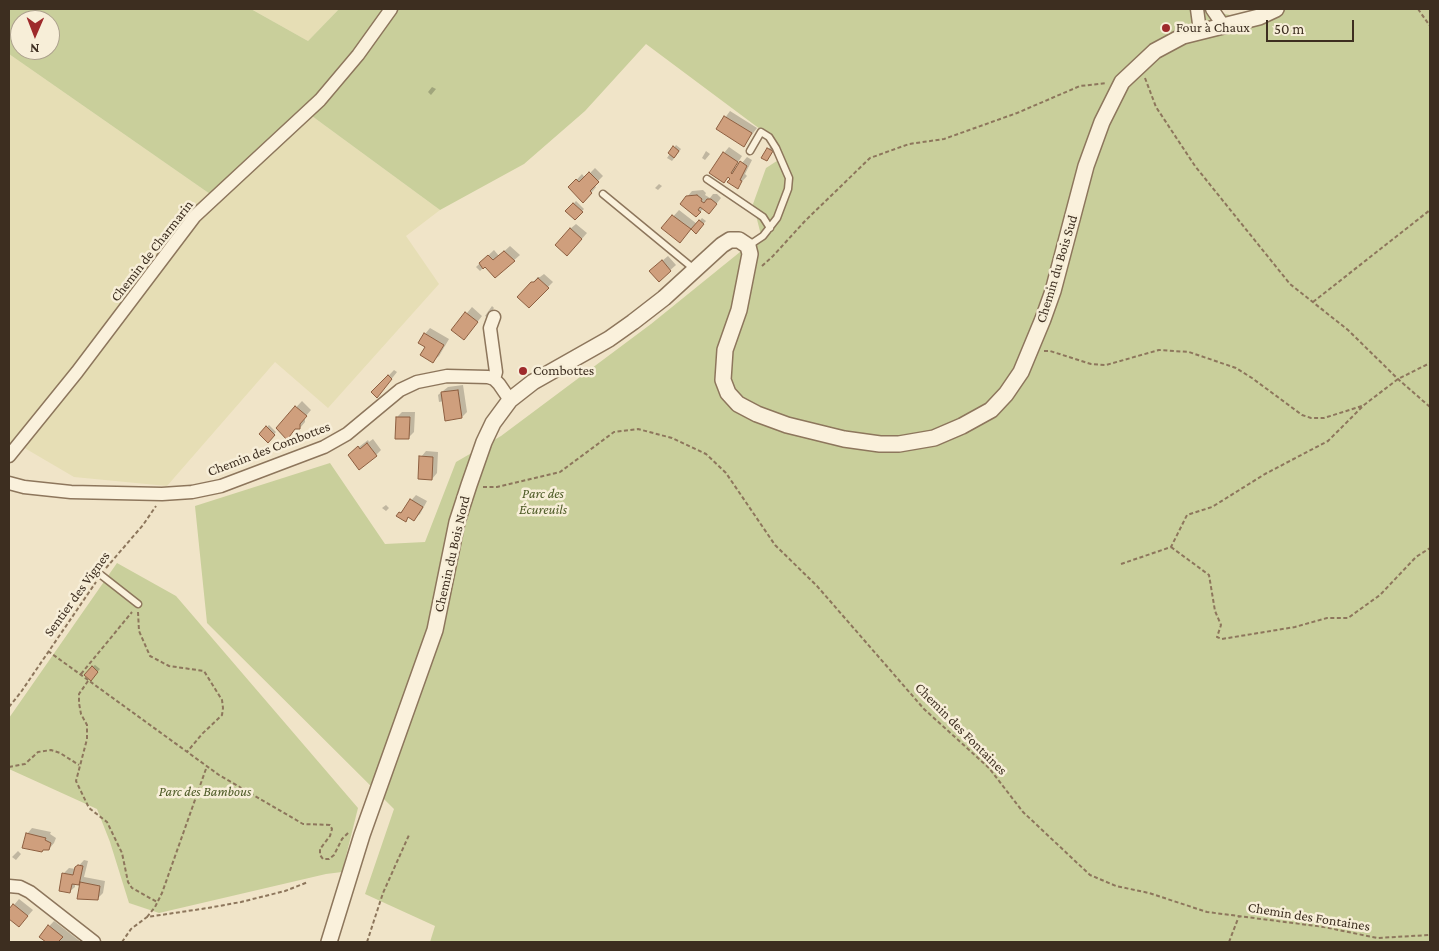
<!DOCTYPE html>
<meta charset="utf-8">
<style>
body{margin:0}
#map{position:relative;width:1439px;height:951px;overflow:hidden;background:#f0e4c8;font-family:"Crimson Pro",serif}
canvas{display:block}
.frame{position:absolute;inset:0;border:10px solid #3d2e20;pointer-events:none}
.north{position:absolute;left:10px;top:10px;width:50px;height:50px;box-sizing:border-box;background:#f7eed8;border:1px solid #ada18e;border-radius:50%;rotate:181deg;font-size:14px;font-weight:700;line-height:20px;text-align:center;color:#3d2e20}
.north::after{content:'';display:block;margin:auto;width:18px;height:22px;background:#9e2a2b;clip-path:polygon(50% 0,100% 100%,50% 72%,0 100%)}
.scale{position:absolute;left:1266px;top:20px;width:88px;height:22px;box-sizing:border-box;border:2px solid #3d2e20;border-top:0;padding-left:6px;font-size:15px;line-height:18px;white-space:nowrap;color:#3d2e20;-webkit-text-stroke:4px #f7eed8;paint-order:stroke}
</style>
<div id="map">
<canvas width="1439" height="951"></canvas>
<div class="frame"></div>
<div class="north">N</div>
<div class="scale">50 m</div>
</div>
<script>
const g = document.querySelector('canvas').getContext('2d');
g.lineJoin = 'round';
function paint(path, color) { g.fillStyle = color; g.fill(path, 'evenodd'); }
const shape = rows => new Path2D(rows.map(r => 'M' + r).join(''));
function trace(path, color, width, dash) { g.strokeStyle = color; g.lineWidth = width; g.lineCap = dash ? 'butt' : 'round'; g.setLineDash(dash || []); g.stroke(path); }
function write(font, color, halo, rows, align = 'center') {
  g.font = font + ' "Crimson Pro",serif'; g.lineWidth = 5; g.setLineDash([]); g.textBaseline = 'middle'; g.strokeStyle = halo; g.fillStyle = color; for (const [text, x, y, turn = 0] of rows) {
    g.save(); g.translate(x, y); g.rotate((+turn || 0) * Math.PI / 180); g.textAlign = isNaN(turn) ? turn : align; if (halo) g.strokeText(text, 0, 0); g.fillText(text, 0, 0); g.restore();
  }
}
paint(shape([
 [251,9,339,9,308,41],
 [9,54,210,194,301,108,440,210,406,236,439,284,328,408,275,362,167,486,74,477,16,443,9,451]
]), '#e6deb5');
paint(shape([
 [9,9,251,9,308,41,339,9,1215,9,1225,14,1235,16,1265,9,1430,9,1430,942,430,942,435,926,365,894,394,809,207,623,195,506,330,463,385,544,425,542,456,462,501,436,651,324,761,235,753,204,766,168,783,157,776,141,646,44,585,111,524,164,440,210,301,108,210,194,9,54],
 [20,20,50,20,50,50,20,50],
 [117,563,176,596,358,808,342,872,326,874,159,913,129,903,110,842,97,809,9,769,9,718]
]), '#c9cf9b');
paint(shape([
 [432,87,436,89,431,95,428,92],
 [730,111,757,128,744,145,717,129],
 [676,145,681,149,672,161,667,158],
 [771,146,775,149,767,160,763,157],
 [729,147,742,156,735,167,737,169,747,157,752,160,745,174,747,176,737,187,729,176,724,153],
 [706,151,710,154,705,160,702,158],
 [595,168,603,176,594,185,596,187,589,196,570,187,582,174,585,178],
 [659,184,662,186,658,190,655,188],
 [703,190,706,193,705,195,710,198,713,194,717,194,721,198,714,207,704,208,696,216,687,197,692,191],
 [576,201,584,209,575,218,567,211],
 [679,210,697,224,702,218,706,221,696,232,692,228,685,236,663,228],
 [576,224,587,233,573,249,570,229],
 [510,246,520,255,495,277,485,266,480,271,476,267,494,250,499,256],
 [668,256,676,265,659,280,656,266],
 [544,274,553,282,529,306,519,296,538,277,540,277],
 [492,306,494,308,487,317,485,316],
 [472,307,482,316,469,333,453,330],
 [430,328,449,339,439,356,433,361,427,347,425,334],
 [394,370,397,372,382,391,373,392],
 [463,385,467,412,462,417,444,401,439,402,438,395,448,387],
 [302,401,311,410,305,417,305,422,300,428,296,428,287,438,277,428],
 [402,412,415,412,414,432,409,437,397,417],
 [269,425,276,432,268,441,260,434],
 [373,439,381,450,376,455,355,450,368,440,369,442],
 [426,451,438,452,437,473,432,479,421,457],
 [416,495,427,501,420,514,414,519,409,516,405,520,400,513],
 [386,505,389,508,386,511,382,508],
 [95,665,100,669,93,677,92,667],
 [32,828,51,832,50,834,56,838,54,843,49,849,44,849,42,851,27,834],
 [18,851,21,854,16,860,12,857],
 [84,860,88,861,84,877,105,881,103,893,97,899,81,884,75,883,75,887,69,892,64,873,69,868,76,869],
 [19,899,33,910,19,926,9,918,9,911],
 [54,921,81,942,48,942,40,936]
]), '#0003');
const building = shape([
 [724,116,752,133,744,147,716,129,724,116],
 [673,146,679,151,674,158,668,153,673,146],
 [767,148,773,151,767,161,761,158,767,148],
 [723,152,738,162,731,173,732,174,740,161,747,166,740,180,742,181,738,189,727,182,730,179,728,177,724,183,709,173,723,152],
 [589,172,599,182,590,191,592,193,583,203,568,187,576,179,579,182,589,172],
 [697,195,702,199,701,201,704,203,707,199,711,199,717,204,709,214,700,207,698,210,701,212,696,217,680,204,686,196,697,195],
 [573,203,583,212,575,220,565,211,573,203],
 [672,215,691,229,680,243,661,228,672,215],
 [699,220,704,224,696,234,691,229,699,220],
 [570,228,582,239,567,256,555,245,570,228],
 [504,251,515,261,495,278,485,267,483,269,479,263,488,255,493,260,504,251],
 [662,260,671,271,659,282,649,271,662,260],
 [538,278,549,288,529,308,517,297,531,282,534,282,538,278],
 [465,312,478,322,464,340,451,330,465,312],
 [424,333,444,345,433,363,420,355,425,347,418,343,424,333],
 [388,375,392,379,377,398,371,392,388,375],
 [458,390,462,418,445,421,441,392,458,390],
 [295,406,307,416,300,424,300,429,295,429,287,440,276,428,295,406],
 [396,417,410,417,409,439,395,439,396,417],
 [266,426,275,435,268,443,259,434,266,426],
 [367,443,377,456,359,470,348,455,358,446,360,449,367,443],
 [419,456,433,457,432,480,418,479,419,456],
 [410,499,423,507,414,521,408,517,406,522,396,516,399,512,401,513,410,499],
 [92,666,98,672,91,681,84,675,92,666],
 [26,833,46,838,45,840,51,843,49,850,43,850,42,852,22,848,26,833],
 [78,865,83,866,79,885,72,884,70,893,59,891,62,873,73,875,75,867,78,865],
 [80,882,100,886,98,900,77,899,80,882],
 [13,904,28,916,19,927,9,919,9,909,13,904],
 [48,925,63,937,58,942,46,942,39,937,48,925]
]);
paint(building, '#cf9f7d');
trace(building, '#8d5f41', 1);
const service = shape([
 [707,179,763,217,770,228],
 [603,194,694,269],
 [748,246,763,236,777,218,788,189,789,178,776,148,769,137,761,132,750,151],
 [101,575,138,604]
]);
const minor = shape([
 [1197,9,1200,31],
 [1212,9,1223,25],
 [494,379,496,372,490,328,494,317],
 [9,456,77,372,195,216,320,100,358,55,391,9],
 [9,483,24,487,71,492,162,494,192,492,221,486,324,447,347,434,400,390,417,382,447,376,488,377,494,379,499,384,510,400],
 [9,886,20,887,30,892,94,942]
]);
const tertiary = shape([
 [329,942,362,835,435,630,457,522,469,485,484,442,493,423,510,400,533,382,609,339,633,322,664,298,722,245,730,240,739,240,748,246,750,254,739,310,725,350,723,380,728,393,738,404,757,414,787,425,844,439,880,444,899,444,934,438,962,426,991,410,1006,394,1021,372,1043,319,1053,291,1086,166,1102,122,1122,82,1155,51,1183,36,1259,17,1276,9]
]);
trace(service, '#8d765c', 9);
trace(minor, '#8d765c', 15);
trace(tertiary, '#8d765c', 18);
trace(shape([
 [1418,9,1430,26],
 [1145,78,1156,107,1195,166,1290,284,1348,330,1398,379,1430,407],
 [762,266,773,256,805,221,870,158,909,144,944,139,1017,113,1080,86,1107,83],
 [1313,302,1430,210],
 [1044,351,1050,351,1091,364,1106,365,1159,350,1189,352,1236,368,1252,378,1302,415,1311,418,1324,418,1362,406],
 [483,487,497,487,560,472,614,432,638,429,672,438,706,454,726,473,775,545,817,586,924,709,989,768,1023,812,1090,875,1116,886,1149,893,1207,912,1324,927,1377,938,1430,935],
 [1171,547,1209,575,1215,611,1221,625,1217,637,1222,639,1295,627,1327,618,1348,618,1380,595,1416,557,1430,548],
 [1121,564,1171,547,1187,515,1212,507,1265,474,1328,441,1364,405,1398,379,1430,363],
 [106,568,143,525,156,506],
 [138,612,139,631,150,656,169,666,204,671,222,700,223,708,222,715,202,734,187,752],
 [48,651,219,775,303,824,330,825,332,829,330,836,320,849,320,855,323,859,329,859,334,855,342,839,349,832],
 [81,674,132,612],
 [88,681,79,694,79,703,81,714,87,725,87,739,76,781,89,808,107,822,122,853,128,882,132,888,157,902],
 [9,707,21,692,96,582],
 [9,767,25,764,38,752,51,750,60,753,79,765],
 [147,917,155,907,162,893,207,766],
 [122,942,131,929,147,917,208,908,241,902,285,891,308,882],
 [367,942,383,893,409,835],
 [1229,942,1239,916]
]), '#8d765c', 2, [4, 2.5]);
trace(service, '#faf1dc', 6);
trace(minor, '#faf1dc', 12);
trace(tertiary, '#faf1dc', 15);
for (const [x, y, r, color] of [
 [1166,28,5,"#9e2a2b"],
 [523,371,5,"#9e2a2b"]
]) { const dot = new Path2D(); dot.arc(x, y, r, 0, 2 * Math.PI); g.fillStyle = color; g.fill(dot); trace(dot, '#f7eed8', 2); }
write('14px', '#3d2e20', '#f7eed8', [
 ["Four à Chaux",1176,28],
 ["Combottes",533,371]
], 'left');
write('14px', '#3d2e20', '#f7eed8', [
 ["Chemin de Charmarin",152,251,-52],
 ["Chemin du Bois Sud",1057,269,-73],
 ["Chemin des Combottes",269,449,-21],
 ["Chemin du Bois Nord",452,554,-77],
 ["Sentier des Vignes",77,594,-54],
 ["Chemin des Fontaines",961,729,45],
 ["Chemin des Fontaines",1309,917,9]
]);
write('italic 14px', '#4d5a26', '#f7eed8', [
 ["Parc des",543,494],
 ["Écureuils",543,510],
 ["Parc des Bambous",205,792]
]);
</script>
